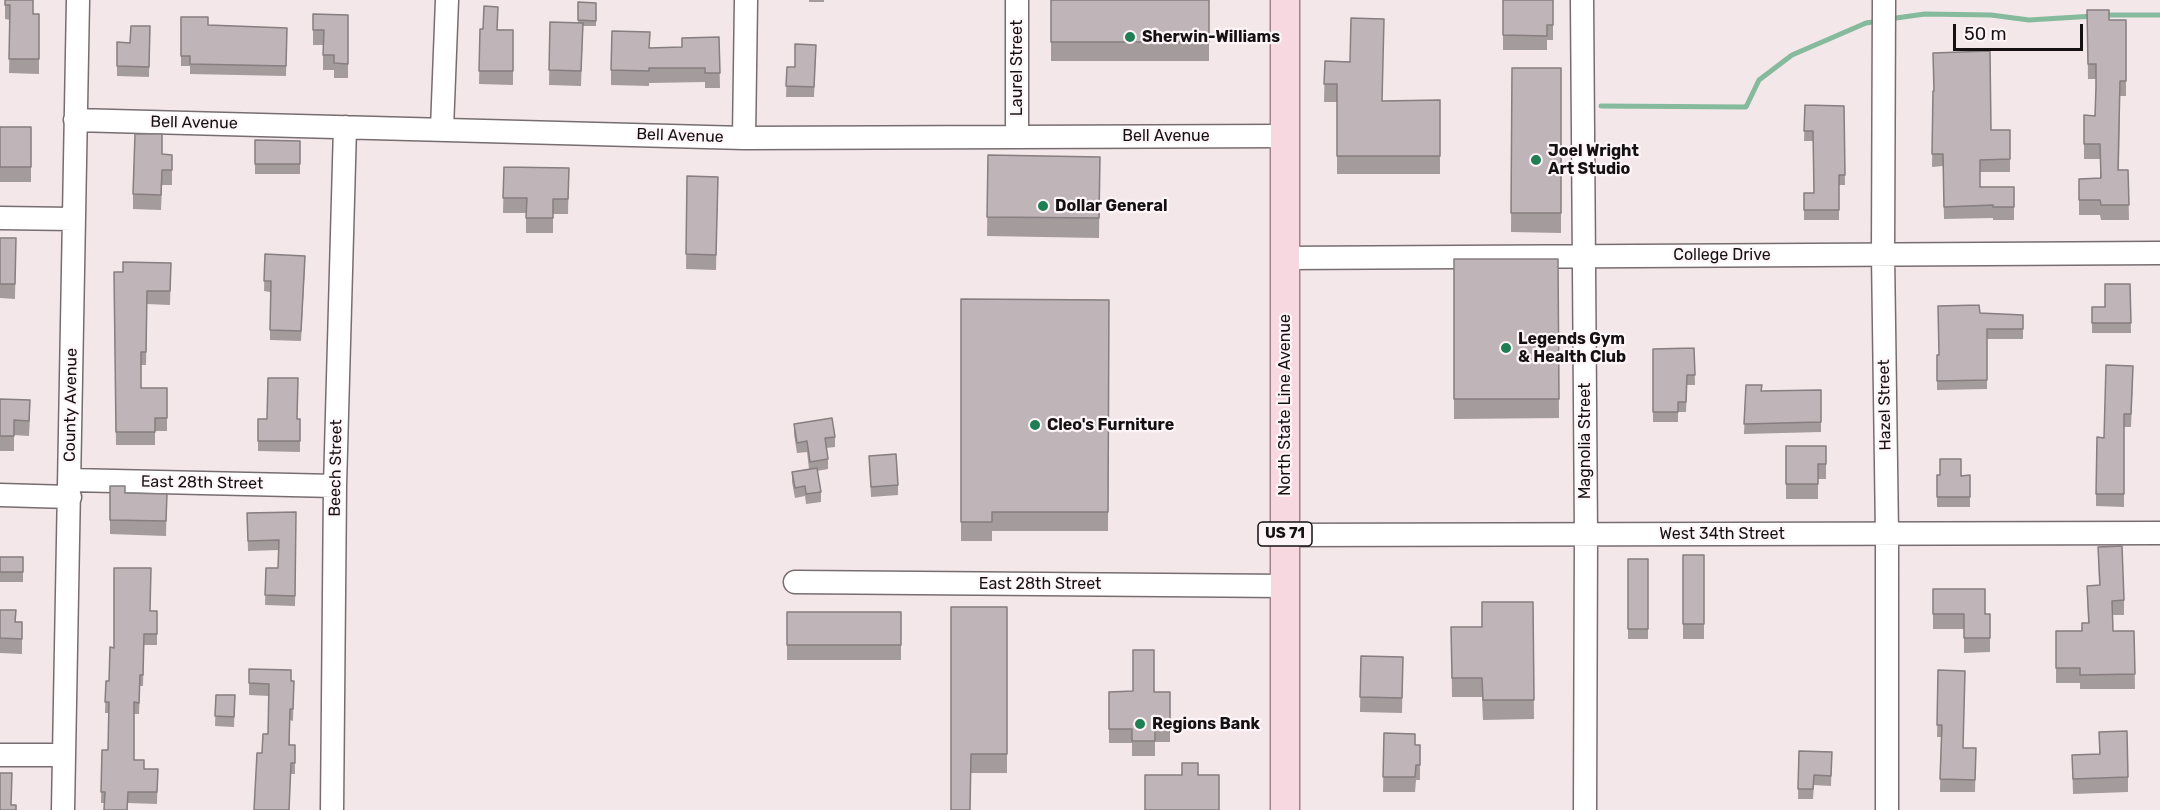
<!DOCTYPE html>
<style>
body{margin:0}
#map{position:relative;width:2160px;height:810px;overflow:hidden;background:#f3e7ea;font-family:Rubik,sans-serif}
canvas{display:block}
.scale{position:absolute;left:1953px;top:24px;width:130px;height:27px;box-sizing:border-box;border:3px solid #151112;border-top:0;padding-left:8px;font-size:18px;line-height:21px;white-space:nowrap;color:#151112;-webkit-text-stroke:4px #fef5f8;paint-order:stroke}
</style>
<div id="map">
<canvas width="2160" height="810"></canvas>
<div class="scale">50 m</div>
</div>
<script>
const g = document.querySelector('canvas').getContext('2d');
g.lineJoin = 'round';
const shape = rows => new Path2D(rows.map(r => 'M' + r).join(''));
function trace(path, color, width, dash) { g.strokeStyle = color; g.lineWidth = width; g.lineCap = dash ? 'butt' : 'round'; g.setLineDash(dash || []); g.stroke(path); }
function paint(path, color) { g.fillStyle = color; g.fill(path, 'evenodd'); }
function write(font, color, halo, rows, align = 'center') {
  g.font = font + ' Rubik,sans-serif'; g.lineWidth = 4.5; g.setLineDash([]); g.textBaseline = 'middle'; g.strokeStyle = halo; g.fillStyle = color; for (const [text, x, y, turn = 0] of rows) {
    g.save(); g.translate(x, y); g.rotate((+turn || 0) * Math.PI / 180); g.textAlign = isNaN(turn) ? turn : align; if (halo) g.strokeText(text, 0, 0); g.fillText(text, 0, 0); g.restore();
  }
}
trace(shape([
 [2104,15,2160,15],
 [1889,19,1925,14,1991,15,2029,20,2094,16],
 [1601,106,1746,107,1759,80,1792,55,1866,23,1879,21]
]), '#85ba9c', 5);
const minor = shape([
 [1017,0,1017,135],
 [1582,0,1586,534,1585,810],
 [1884,0,1883,254,1887,534,1887,810],
 [75,120,744,138,1285,136],
 [442,129,447,0],
 [744,138,746,0],
 [0,218,73,219],
 [1285,258,2160,253],
 [70,480,335,486],
 [0,495,70,497],
 [1285,535,2160,533],
 [795,582,1285,586],
 [0,755,63,755],
 [63,810,78,0],
 [332,810,335,486,345,127]
]);
const major = shape([
 [1285,810,1285,0]
]);
trace(minor, '#776d70', 25);
trace(major, '#a5818b', 31);
trace(minor, '#fff', 22);
trace(major, '#f7d7e0', 28);
paint(shape([
 [5,0,33,14,39,14,39,74,9,73,10,20,5,19],
 [809,0,824,0,824,2,809,2],
 [1051,0,1209,0,1209,61,1051,61],
 [1503,0,1553,0,1553,40,1547,40,1547,50,1503,50],
 [578,2,596,3,596,26,583,26,581,86,549,85,550,22,578,23],
 [2087,10,2109,20,2126,20,2126,96,2120,96,2119,170,2128,170,2129,220,2101,220,2100,215,2079,215,2079,179,2100,178,2100,159,2084,159,2084,115,2095,116,2096,79,2088,79],
 [313,14,348,15,348,78,334,78,334,70,323,70,323,45,313,45],
 [181,17,208,25,287,28,286,76,190,74,190,66,181,66],
 [150,26,149,77,117,76,117,42,130,43],
 [480,29,513,30,513,85,479,84],
 [719,37,720,88,705,88,705,82,649,83,649,86,611,85,611,70,650,48,682,47],
 [816,45,814,97,786,97,787,67,795,67],
 [1325,61,1383,101,1440,100,1440,174,1337,174,1337,102,1324,102],
 [1512,68,1561,68,1561,233,1511,232],
 [1933,91,1991,130,2010,130,2010,172,1980,172,1980,187,2014,207,2014,220,1993,220,1993,218,1944,219,1943,166,1932,167],
 [1805,105,1844,106,1845,185,1839,185,1839,220,1804,220,1804,193,1814,193,1813,141,1804,141],
 [0,127,31,127,31,182,0,182],
 [255,140,300,141,300,174,255,174],
 [162,154,172,155,172,185,162,185,161,210,133,209,133,194],
 [988,155,1100,157,1099,238,987,236],
 [504,167,569,168,568,214,553,214,553,233,526,233,526,213,503,213],
 [687,176,718,177,716,270,686,269],
 [0,238,16,238,15,299,0,298],
 [265,254,305,266,301,341,270,340,270,292,264,291],
 [1454,259,1558,259,1559,418,1454,419],
 [171,263,170,305,147,304,146,365,141,365,141,388,167,388,167,431,155,431,155,445,116,445,114,272,123,272],
 [2130,284,2131,333,2092,333,2092,307,2105,307],
 [961,299,1109,300,1108,531,992,531,992,541,961,541],
 [1980,313,2023,315,2023,339,1987,339,1987,389,1937,390,1937,355,1939,355],
 [1694,348,1695,385,1687,385,1686,412,1678,412,1678,422,1653,422,1653,349],
 [2133,379,2131,427,2124,427,2124,507,2096,506,2096,494,2104,438],
 [1746,385,1762,391,1821,390,1821,432,1744,434],
 [0,399,30,415,29,436,14,435,14,451,0,451],
 [258,419,300,419,300,452,258,451],
 [794,424,835,437,835,447,826,448,828,459,828,469,817,471,821,492,821,502,806,504,805,496,795,498,792,482,792,472,809,469,807,452,797,453,794,434],
 [1786,446,1826,446,1826,479,1818,479,1818,499,1786,499],
 [869,456,898,485,898,495,871,497],
 [1937,475,1970,475,1970,507,1937,507],
 [110,486,125,493,167,494,166,536,110,534],
 [296,512,295,606,265,605,266,568,278,568,279,550,248,551,247,513],
 [2098,547,2124,600,2124,615,2112,615,2113,631,2134,631,2135,689,2080,689,2080,683,2056,683,2056,631,2082,631,2088,623,2087,586,2099,585],
 [1683,555,1704,555,1704,639,1683,639],
 [0,557,23,557,23,582,0,582],
 [1628,559,1648,559,1648,639,1628,639],
 [1933,589,1985,614,1990,614,1990,652,1964,653,1964,629,1933,629],
 [1533,602,1534,719,1483,720,1482,697,1452,697,1451,627,1482,627],
 [1007,607,1007,773,971,773,951,810],
 [0,610,16,622,22,622,22,654,0,653],
 [151,611,157,611,157,645,144,645,143,686,140,686,139,714,134,714,134,760,144,769,158,769,157,804,128,803,127,810,104,810,105,803,101,803,102,750,108,750,108,713,105,713,106,681,109,681,114,648],
 [787,612,901,612,901,660,787,660],
 [1361,656,1403,657,1402,713,1360,712],
 [249,669,294,681,293,721,290,720,290,745,295,757,295,774,291,774,262,753,268,734,269,696,249,695],
 [1938,670,1963,748,1976,748,1975,792,1940,792,1941,737,1937,737],
 [1109,692,1170,692,1170,742,1155,742,1155,756,1132,756,1132,743,1109,743],
 [216,695,235,695,234,727,215,726],
 [2099,732,2128,777,2128,792,2073,794,2072,755,2099,754],
 [1384,733,1415,745,1420,745,1420,780,1416,780,1415,792,1383,792],
 [1799,751,1832,752,1831,786,1814,785,1813,799,1798,799]
]), '#a49b9d');
const building = shape([
 [5,0,33,0,33,14,39,14,39,59,9,59,10,5,5,5,5,0],
 [1051,0,1209,0,1209,42,1051,42,1051,0],
 [1503,0,1553,0,1553,25,1547,25,1547,36,1503,35,1503,0],
 [578,2,596,3,596,21,578,20,578,2],
 [484,6,498,7,497,30,513,30,513,71,479,71,480,29,483,29,484,6],
 [2087,10,2109,10,2109,20,2126,20,2126,81,2120,81,2118,170,2128,170,2129,205,2101,205,2100,200,2079,200,2079,179,2101,178,2100,144,2084,144,2084,115,2095,116,2096,87,2096,64,2088,64,2087,10],
 [313,14,348,15,348,64,334,63,334,55,323,55,324,30,313,30,313,14],
 [181,17,208,17,208,25,287,28,286,66,190,64,190,56,181,56,181,17],
 [1351,18,1384,19,1382,101,1440,100,1440,156,1337,156,1337,84,1324,84,1325,61,1350,62,1351,18],
 [550,22,583,23,581,71,549,70,550,22],
 [131,26,150,26,149,67,117,66,117,42,130,43,131,26],
 [612,31,650,32,649,48,682,47,682,38,719,37,720,73,705,73,705,68,649,68,649,71,611,70,612,31],
 [795,44,816,45,814,87,786,86,787,67,795,67,795,44],
 [1990,51,1991,130,2010,130,2010,159,1980,160,1980,187,2014,187,2014,207,1993,207,1993,205,1944,207,1943,154,1932,154,1933,91,1934,91,1933,53,1990,51],
 [1512,68,1561,68,1561,213,1511,213,1512,68],
 [1805,105,1844,106,1845,175,1839,175,1839,210,1804,210,1804,193,1814,193,1813,131,1804,131,1805,105],
 [0,127,31,127,31,167,0,167,0,127],
 [135,134,162,134,162,154,172,155,172,170,162,170,161,195,133,194,135,134],
 [255,140,300,141,300,164,255,164,255,140],
 [988,155,1100,157,1099,218,987,217,988,155],
 [504,167,569,168,568,199,553,199,553,218,526,218,527,198,503,198,504,167],
 [687,176,718,177,716,255,686,254,687,176],
 [0,238,16,238,15,284,0,284,0,238],
 [265,254,305,256,301,331,270,330,271,281,264,281,265,254],
 [1454,259,1558,259,1559,399,1454,399,1454,259],
 [123,262,171,263,170,291,147,291,146,352,141,352,141,388,167,388,167,418,155,418,155,432,116,432,114,272,123,272,123,262],
 [2105,284,2130,284,2131,323,2092,323,2092,307,2105,307,2105,284],
 [961,299,1109,300,1108,512,992,512,992,522,961,522,961,299],
 [1979,305,1980,313,2023,315,2023,329,1987,329,1987,380,1937,381,1937,355,1939,355,1938,306,1979,305],
 [1694,348,1695,375,1687,375,1686,402,1678,402,1678,412,1653,412,1653,349,1694,348],
 [2106,365,2133,366,2131,414,2124,414,2124,494,2096,494,2097,437,2104,438,2106,365],
 [268,378,298,378,297,419,300,419,300,441,258,441,258,419,267,419,268,378],
 [1746,385,1762,385,1761,391,1821,390,1821,422,1744,424,1746,385],
 [0,399,30,400,29,421,14,420,14,436,0,436,0,399],
 [832,418,835,437,825,438,828,459,810,462,807,441,797,443,794,424,832,418],
 [1786,446,1826,446,1826,464,1818,464,1818,484,1786,484,1786,446],
 [896,454,898,485,871,487,869,456,896,454],
 [1940,459,1961,459,1961,476,1970,475,1970,497,1937,497,1937,475,1940,475,1940,459],
 [817,468,821,492,806,494,805,486,795,488,792,472,817,468],
 [110,486,125,486,125,493,167,494,166,521,110,520,110,486],
 [296,512,295,596,265,595,266,568,278,568,279,540,248,541,247,513,296,512],
 [2122,546,2124,600,2112,601,2113,631,2134,631,2135,674,2080,675,2080,668,2056,668,2056,631,2082,631,2082,623,2089,623,2087,586,2100,585,2098,547,2122,546],
 [1683,555,1704,555,1704,624,1683,624,1683,555],
 [0,557,23,557,23,572,0,572,0,557],
 [1628,559,1648,559,1648,629,1628,629,1628,559],
 [114,568,151,568,150,611,157,611,157,634,144,634,143,675,140,675,139,703,134,702,134,760,144,760,144,769,158,769,157,792,128,792,127,810,104,810,105,792,101,792,102,750,108,750,109,702,105,702,106,681,109,681,110,647,114,648,114,568],
 [1933,589,1985,589,1985,614,1990,614,1990,638,1964,638,1964,614,1933,614,1933,589],
 [1482,602,1533,602,1534,700,1483,700,1482,678,1452,678,1451,627,1482,627,1482,602],
 [951,607,1007,607,1007,754,971,754,970,810,951,810,951,607],
 [0,610,16,610,15,622,22,622,22,639,0,638,0,610],
 [787,612,901,612,901,645,787,645,787,612],
 [1133,650,1154,650,1154,692,1170,692,1170,727,1155,727,1155,741,1132,741,1132,729,1109,729,1109,692,1133,691,1133,650],
 [1361,656,1403,657,1402,698,1360,697,1361,656],
 [249,669,291,670,291,681,294,681,293,709,290,709,289,745,295,745,295,763,291,763,289,810,254,810,257,753,262,753,263,734,268,734,269,684,249,683,249,669],
 [1938,670,1965,671,1963,748,1976,748,1975,780,1940,779,1942,725,1937,725,1938,670],
 [216,695,235,695,234,717,215,716,216,695],
 [2127,731,2128,777,2073,779,2072,755,2100,754,2099,732,2127,731],
 [1384,733,1415,734,1415,745,1420,745,1420,765,1416,765,1415,777,1383,777,1384,733],
 [1799,751,1832,752,1831,776,1814,775,1813,789,1798,789,1799,751],
 [1182,763,1198,763,1198,775,1219,775,1219,810,1145,810,1145,775,1182,775,1182,763],
 [0,773,12,773,11,805,16,805,16,810,0,810,0,773]
]);
paint(building, '#bfb4b7');
trace(building, '#867e80', 1.5);
for (const [x, y, r, color] of [
 [1130,37,6,"#1f7e54"],
 [1536,160,6,"#1f7e54"],
 [1043,206,6,"#1f7e54"],
 [1506,348,6,"#1f7e54"],
 [1035,425,6,"#1f7e54"],
 [1140,724,6,"#1f7e54"]
]) { const dot = new Path2D(); dot.arc(x, y, r, 0, 2 * Math.PI); g.fillStyle = color; g.fill(dot); trace(dot, '#fef5f8', 2); }
for (const [x, y, w] of [
 [1285,534,54]
]) { const box = new Path2D(); box.roundRect(x - w / 2, y - 12, w, 24, 4.5); g.fillStyle = '#fef5f8'; g.fill(box); trace(box, '#151112', 1.5); }
write('bold 15px', '#151112', null, [
 ["US 71",1285,534]
]);
write('bold 16px', '#151112', '#fef5f8', [
 ["Sherwin-Williams",1142,37],
 ["Joel Wright",1548,151],
 ["Art Studio",1548,169],
 ["Dollar General",1055,206],
 ["Legends Gym",1518,339],
 ["& Health Club",1518,357],
 ["Cleo's Furniture",1047,425],
 ["Regions Bank",1152,724]
], 'left');
write('16px', '#151112', '#fef5f8', [
 ["Laurel Street",1017,68,-90],
 ["Bell Avenue",194,123,1],
 ["Bell Avenue",680,136,2],
 ["Bell Avenue",1166,136],
 ["College Drive",1722,255],
 ["County Avenue",71,405,-89],
 ["North State Line Avenue",1285,405,-90],
 ["Hazel Street",1885,405,-91],
 ["Magnolia Street",1585,441,-90],
 ["Beech Street",336,468,-89],
 ["East 28th Street",202,483,1],
 ["West 34th Street",1722,534],
 ["East 28th Street",1040,584]
]);
</script>
